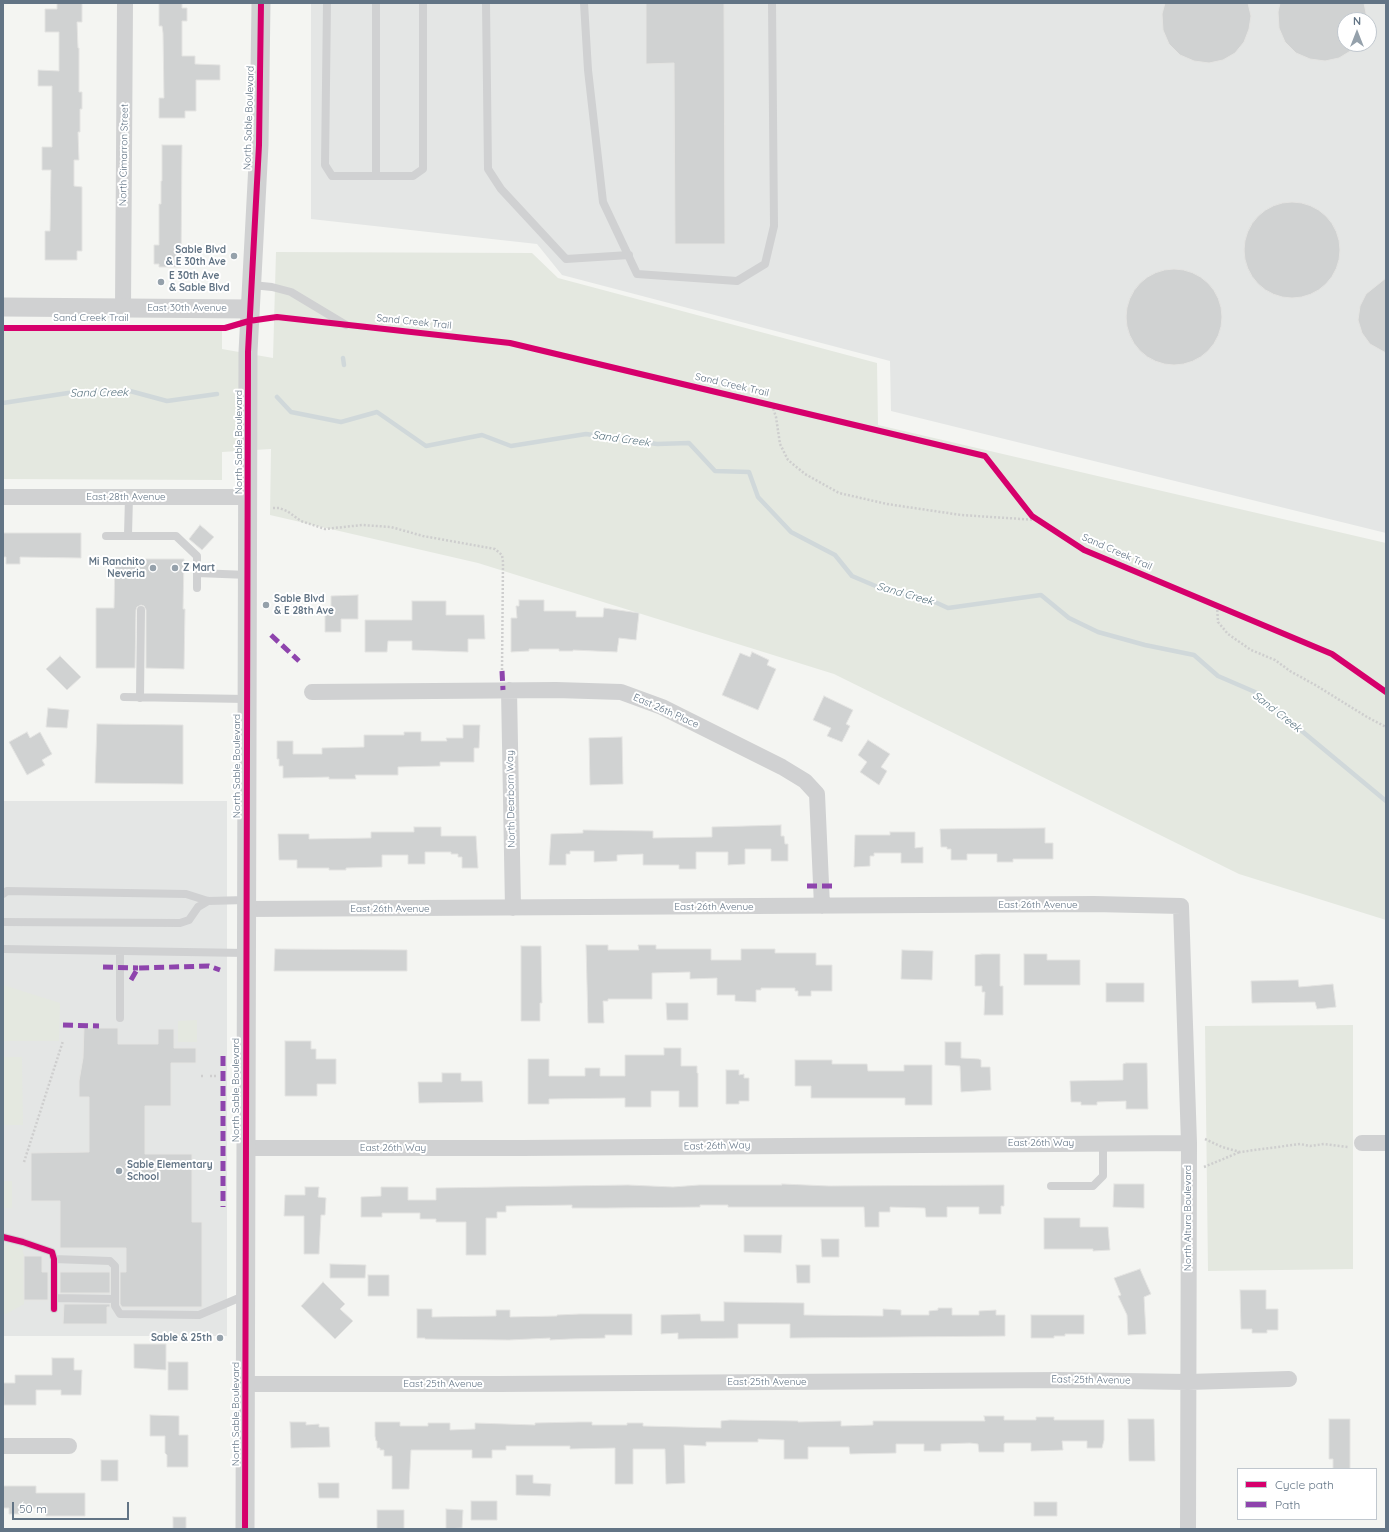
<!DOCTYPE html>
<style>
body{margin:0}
#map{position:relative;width:1389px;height:1532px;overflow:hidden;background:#f4f5f2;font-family:Quicksand,sans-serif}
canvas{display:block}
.frame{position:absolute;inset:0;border:4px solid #627485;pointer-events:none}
.legend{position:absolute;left:1237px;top:1468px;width:140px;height:52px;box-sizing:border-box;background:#fff;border:1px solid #c0c7ce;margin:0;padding:5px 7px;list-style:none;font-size:12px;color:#627485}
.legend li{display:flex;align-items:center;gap:8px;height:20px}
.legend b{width:20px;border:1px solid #c0c7ce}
.north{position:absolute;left:1337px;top:12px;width:40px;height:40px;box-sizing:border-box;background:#fff;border:1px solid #c0c7ce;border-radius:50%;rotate:0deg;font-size:11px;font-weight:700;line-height:16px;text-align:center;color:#627485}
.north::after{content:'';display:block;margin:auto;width:14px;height:18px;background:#95a1ab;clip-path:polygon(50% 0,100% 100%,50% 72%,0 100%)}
.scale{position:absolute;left:12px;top:1502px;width:117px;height:18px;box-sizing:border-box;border:2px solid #627485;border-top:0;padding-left:5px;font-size:12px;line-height:14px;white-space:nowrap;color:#627485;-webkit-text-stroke:3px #fff;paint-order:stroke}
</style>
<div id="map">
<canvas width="1389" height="1532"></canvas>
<div class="frame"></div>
<ul class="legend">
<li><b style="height:5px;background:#d6006c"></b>Cycle path</li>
<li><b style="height:5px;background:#8e44ad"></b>Path</li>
</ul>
<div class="north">N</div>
<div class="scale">50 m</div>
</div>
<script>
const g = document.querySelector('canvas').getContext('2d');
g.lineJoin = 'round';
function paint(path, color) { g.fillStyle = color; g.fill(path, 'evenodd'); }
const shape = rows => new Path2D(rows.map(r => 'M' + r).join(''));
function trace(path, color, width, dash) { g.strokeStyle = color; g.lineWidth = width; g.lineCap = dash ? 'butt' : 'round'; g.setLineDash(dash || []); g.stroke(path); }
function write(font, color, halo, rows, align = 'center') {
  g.font = font + ' Quicksand,sans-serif'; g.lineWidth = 4; g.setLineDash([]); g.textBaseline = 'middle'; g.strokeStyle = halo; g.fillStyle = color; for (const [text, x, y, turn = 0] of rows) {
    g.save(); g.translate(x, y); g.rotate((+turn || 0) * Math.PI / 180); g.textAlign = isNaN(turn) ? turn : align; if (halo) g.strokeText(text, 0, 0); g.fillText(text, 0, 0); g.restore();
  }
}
paint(shape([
 [311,3,1386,3,1386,533,891,411,890,361,562,275,537,244,311,219],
 [1345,20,1369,20,1369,44,1345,44],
 [3,801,227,801,227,1336,3,1336]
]), '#e4e6e5');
paint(shape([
 [276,252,532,253,558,278,877,363,878,425,1386,543,1386,920,1239,874,834,674,478,563,270,515,271,449,222,452,222,480,3,479,3,331,222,331,222,349,273,358],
 [3,985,60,1003,59,1041,3,1041],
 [197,1020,197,1042,178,1042,178,1021],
 [1353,1025,1353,1269,1208,1271,1205,1026],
 [3,1057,22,1057,23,1125,3,1125],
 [3,1181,12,1181,12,1208,3,1208],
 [3,1244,22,1248,24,1256,24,1304,6,1314,3,1314]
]), '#e4e8e0');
trace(shape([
 [343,358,344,365],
 [277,397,291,412,341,422,377,412,426,446,482,435,511,446,586,434,657,444,689,443,715,471,749,472,758,497,791,532,835,555,852,576,885,590,926,598,948,608,1041,595,1069,618,1098,632,1145,645,1194,655,1218,676,1255,692,1386,801],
 [3,403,68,393,130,391,167,401,217,394]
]), '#d0d8da', 4.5);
const building = shape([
 [57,3,82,3,82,22,77,22,78,48,79,48,79,92,82,92,82,109,80,109,80,132,78,132,79,160,74,160,74,186,82,187,82,251,77,251,77,260,45,260,45,231,50,231,51,170,42,170,42,147,52,147,52,86,38,86,38,70,59,71,59,32,45,32,45,9,57,9,57,3],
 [159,3,182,3,182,8,187,8,187,21,182,21,182,56,195,56,195,64,220,65,220,80,196,80,196,111,185,111,185,118,159,118,159,98,164,98,163,33,162,26,159,26,159,3],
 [646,3,724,3,725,244,675,244,674,63,646,64,646,3],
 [1165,3,1248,3,1251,16,1249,29,1244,42,1235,53,1223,60,1209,63,1194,61,1180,55,1169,44,1163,30,1162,14,1165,3],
 [1280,3,1364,3,1366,13,1366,20,1345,20,1345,44,1362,44,1339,58,1325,61,1310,59,1296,53,1285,42,1279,28,1278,12,1280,3],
 [162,145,182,145,181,267,159,267,159,264,154,264,154,245,159,245,159,204,161,204,161,181,162,181,162,145],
 '1244 250a48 48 0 1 1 96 0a48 48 0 1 1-96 0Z',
 '1126 317a48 48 0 1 1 96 0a48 48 0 1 1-96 0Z',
 [1386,278,1386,353,1370,344,1362,333,1358,320,1360,306,1366,294,1386,278],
 [200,525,214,537,202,550,189,539,200,525],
 [3,533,81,533,81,558,20,557,20,564,6,564,6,557,3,557,3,533],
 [115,559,184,559,183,609,185,609,184,669,146,668,146,610,144,606,141,605,137,607,136,610,135,668,96,668,96,608,114,608,115,559],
 [358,595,358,619,341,619,341,632,325,632,325,614,326,614,326,607,331,607,331,596,358,595],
 [519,600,544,600,544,611,576,611,576,617,603,617,604,608,639,613,636,640,619,638,617,652,573,650,573,651,559,651,559,649,529,649,529,651,511,652,511,618,517,618,516,606,519,606,519,600],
 [412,601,446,601,446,615,484,615,485,639,468,639,468,652,412,650,412,641,388,641,387,652,365,652,365,620,412,620,412,601],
 [752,652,769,660,767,665,776,669,758,710,722,695,740,653,750,657,752,652],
 [60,656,81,677,67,690,46,669,60,656],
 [824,696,853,710,846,724,850,726,842,742,827,736,831,728,813,720,824,696],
 [48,708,69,710,67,728,46,727,48,708],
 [97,724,183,725,183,784,95,783,97,724],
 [463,725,480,725,479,748,474,748,474,762,440,762,440,766,398,767,398,775,355,775,356,779,329,779,329,777,283,778,283,766,279,766,279,759,277,759,277,741,293,741,293,754,322,754,322,748,364,747,364,735,404,735,404,732,421,732,421,741,447,741,446,738,463,738,463,725],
 [27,732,30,738,40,732,52,754,42,760,45,765,27,775,9,742,27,732],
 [622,737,623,784,590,785,589,738,622,737],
 [868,740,890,754,881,767,887,771,879,785,860,772,867,762,858,755,868,740],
 [781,825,781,836,784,836,785,844,788,844,788,861,771,861,771,849,745,849,745,864,728,865,728,852,696,852,696,869,679,869,679,865,643,865,643,854,617,855,617,861,594,862,594,851,570,851,570,854,566,854,566,865,549,865,551,834,583,833,583,830,653,831,653,838,712,837,712,827,781,825],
 [414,827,441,827,441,836,476,836,478,868,462,868,462,857,458,857,458,854,451,854,451,852,425,852,425,864,408,864,408,855,382,855,382,867,346,868,346,870,329,870,329,868,297,868,297,860,279,860,278,834,309,834,309,839,371,838,371,832,414,832,414,827],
 [1045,828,1045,843,1053,843,1053,859,1013,859,1013,862,997,862,997,854,967,854,967,860,951,860,951,849,947,849,947,847,941,847,940,829,1045,828],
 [890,832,915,832,915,848,923,847,923,863,901,863,901,853,874,853,874,856,870,856,870,866,854,867,855,835,890,835,890,832],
 [586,945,608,945,608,950,639,950,638,945,656,945,656,949,711,949,711,960,741,960,741,949,775,949,775,953,816,953,816,965,832,965,832,991,811,991,811,996,798,996,798,991,795,991,795,988,761,988,761,990,756,990,756,1002,735,1001,735,995,717,995,717,978,690,979,690,972,652,973,652,999,608,999,608,1001,603,1001,604,1023,588,1023,586,945],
 [521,946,541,946,542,1003,540,1003,540,1021,521,1021,521,946],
 [275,949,407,950,407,971,274,971,275,949],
 [902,950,933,951,932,980,901,979,902,950],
 [982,954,1000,954,1000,986,1003,986,1003,1015,984,1015,985,992,982,992,982,986,975,986,975,955,982,954],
 [1024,954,1047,954,1047,960,1080,960,1080,985,1024,985,1024,954],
 [1298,980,1299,987,1333,984,1336,1007,1317,1009,1315,1002,1252,1003,1251,981,1298,980],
 [1106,983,1144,983,1144,1002,1106,1002,1106,983],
 [666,1003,688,1003,688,1020,667,1020,666,1003],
 [84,1028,118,1028,118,1044,158,1044,158,1029,174,1029,174,1048,196,1048,196,1063,171,1063,171,1106,145,1106,145,1154,192,1154,192,1222,202,1222,202,1307,122,1307,120,1304,120,1272,126,1272,126,1248,60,1248,60,1201,31,1201,31,1153,89,1152,89,1097,79,1097,79,1081,83,1058,84,1028],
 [285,1041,311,1041,311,1049,316,1049,316,1059,336,1059,336,1084,317,1084,317,1096,285,1096,285,1041],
 [945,1042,961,1042,961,1058,979,1059,981,1060,981,1067,990,1067,991,1090,961,1092,960,1066,945,1065,945,1042],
 [664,1048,681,1048,681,1066,697,1066,697,1073,698,1073,698,1107,679,1107,679,1091,651,1091,651,1107,625,1107,625,1098,549,1099,549,1104,528,1104,528,1059,549,1059,549,1076,585,1076,585,1068,600,1068,600,1076,625,1076,625,1055,664,1055,664,1048],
 [795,1060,832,1060,832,1064,867,1064,868,1071,904,1071,904,1065,932,1065,932,1105,905,1105,905,1098,811,1098,811,1086,795,1086,795,1060],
 [1126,1063,1147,1063,1148,1109,1126,1109,1126,1101,1097,1102,1097,1105,1081,1105,1081,1102,1071,1102,1070,1081,1123,1080,1123,1064,1126,1063],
 [726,1070,739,1070,739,1075,744,1074,744,1078,749,1078,749,1101,739,1101,739,1104,726,1104,726,1070],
 [442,1073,461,1073,461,1081,482,1081,483,1102,419,1103,418,1082,442,1082,442,1073],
 [782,1184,829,1186,1004,1185,1004,1206,1001,1206,1001,1214,979,1214,979,1207,947,1207,947,1217,926,1217,925,1208,890,1207,890,1212,879,1212,879,1227,865,1227,864,1207,728,1207,728,1205,700,1205,700,1207,606,1208,572,1208,572,1205,506,1206,506,1212,497,1212,497,1218,486,1218,486,1255,466,1255,466,1222,436,1222,436,1219,420,1219,420,1213,382,1213,382,1217,361,1217,361,1197,381,1196,381,1187,408,1187,408,1200,436,1200,436,1188,628,1185,673,1187,699,1185,782,1185,782,1184],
 [1114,1184,1144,1184,1144,1208,1113,1207,1114,1184],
 [305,1187,319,1187,318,1197,326,1198,325,1215,321,1215,319,1254,304,1254,304,1216,284,1216,285,1195,305,1195,305,1187],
 [1044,1218,1080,1218,1080,1227,1108,1227,1110,1250,1093,1251,1093,1249,1044,1249,1044,1218],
 [744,1235,782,1235,781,1253,744,1252,744,1235],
 [821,1239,839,1239,839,1257,822,1257,821,1239],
 [24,1256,42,1256,42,1272,48,1272,48,1300,24,1300,24,1256],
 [330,1264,366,1265,365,1278,330,1278,330,1264],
 [796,1265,810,1265,810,1283,797,1283,796,1265],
 [1140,1269,1151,1294,1144,1297,1146,1334,1128,1335,1127,1315,1118,1296,1121,1295,1114,1278,1140,1269],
 [60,1272,110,1272,110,1293,60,1293,60,1272],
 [368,1275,389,1275,389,1296,368,1296,368,1275],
 [323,1282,345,1304,340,1309,353,1321,335,1339,301,1306,323,1282],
 [1240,1290,1266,1290,1266,1309,1278,1309,1278,1330,1267,1330,1267,1333,1252,1333,1252,1329,1241,1329,1240,1290],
 [724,1302,804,1303,804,1315,883,1316,883,1309,901,1310,901,1315,929,1315,929,1311,938,1310,938,1308,952,1308,952,1315,979,1315,979,1311,996,1310,996,1315,1005,1315,1005,1336,790,1338,790,1324,738,1324,738,1338,678,1339,678,1333,661,1334,661,1315,700,1314,701,1321,724,1321,724,1302],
 [64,1304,110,1304,110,1307,107,1307,107,1324,63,1324,64,1304],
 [417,1309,432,1309,432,1317,496,1316,496,1310,510,1310,510,1317,557,1316,557,1315,580,1314,632,1314,632,1335,605,1335,605,1338,569,1339,550,1340,550,1338,509,1340,425,1339,425,1338,417,1338,417,1309],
 [1031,1315,1084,1315,1084,1334,1065,1334,1065,1336,1054,1336,1054,1338,1031,1338,1031,1315],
 [134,1344,166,1344,166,1370,134,1368,134,1344],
 [52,1358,74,1358,74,1370,82,1370,81,1395,61,1395,61,1390,36,1390,36,1405,4,1405,3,1383,15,1383,15,1375,52,1375,52,1358],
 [168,1362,188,1362,188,1390,168,1390,168,1362],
 [150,1415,179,1416,179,1435,188,1435,188,1467,167,1467,167,1455,165,1453,165,1436,150,1436,150,1415],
 [984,1416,1004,1416,1004,1420,1036,1420,1036,1417,1054,1417,1054,1420,1104,1420,1104,1440,1102,1448,1087,1448,1087,1441,1062,1441,1063,1450,1031,1451,1031,1443,1005,1443,1004,1444,1004,1452,979,1452,978,1444,970,1443,941,1444,941,1451,924,1451,924,1444,896,1444,896,1453,850,1454,849,1447,808,1447,808,1459,784,1459,784,1440,758,1439,758,1442,706,1442,706,1446,684,1445,685,1483,666,1484,665,1449,633,1449,633,1484,615,1484,615,1448,570,1449,570,1446,506,1446,506,1450,492,1450,492,1458,472,1458,472,1450,411,1450,409,1489,392,1489,392,1456,384,1456,384,1450,380,1450,380,1448,377,1448,377,1441,376,1441,375,1436,375,1422,400,1422,400,1426,428,1426,428,1423,450,1423,450,1430,475,1429,475,1423,535,1425,535,1423,579,1422,592,1422,592,1425,627,1425,627,1423,643,1423,643,1426,721,1428,721,1421,730,1420,798,1421,798,1422,841,1421,841,1426,873,1425,873,1421,985,1421,984,1416],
 [1128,1419,1154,1419,1155,1461,1129,1461,1128,1419],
 [1329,1419,1350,1419,1350,1469,1333,1469,1333,1459,1329,1459,1329,1419],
 [290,1422,306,1422,306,1425,319,1424,319,1427,329,1427,330,1447,291,1448,290,1422],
 [101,1460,118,1460,118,1481,101,1481,101,1460],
 [516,1475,533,1475,533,1483,551,1484,550,1496,516,1495,516,1475],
 [318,1483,339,1483,339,1498,319,1498,318,1483],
 [3,1486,36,1486,36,1493,85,1493,85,1516,46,1516,46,1508,22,1508,22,1514,9,1514,9,1508,3,1508,3,1486],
 [471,1501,497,1501,497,1520,471,1520,471,1501],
 [1034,1502,1057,1502,1057,1516,1034,1516,1034,1502],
 [446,1509,463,1510,462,1528,446,1529,446,1509],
 [377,1510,404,1510,404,1529,377,1529,377,1510],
 [173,1517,186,1517,186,1529,173,1529,173,1517]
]);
paint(building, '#d0d2d2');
trace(building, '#e4e4e2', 1);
trace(shape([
 [772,405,776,417,780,444,788,460,805,474,839,493,887,504,961,515,1037,520],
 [273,508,279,508,287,511,301,521,325,529,362,525,391,527,423,536,495,549,502,555,503,562,502,671],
 [1217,606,1218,622,1228,634,1251,650,1275,660,1290,671,1317,686,1367,717,1386,727],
 [201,1076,205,1076],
 [210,1076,216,1076],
 [1205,1139,1222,1147,1240,1152,1300,1144,1310,1146,1324,1144,1348,1147],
 [24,1162,63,1041],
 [1204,1167,1240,1152]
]), '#cecece', 2.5, [2, 2]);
trace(shape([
 [327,3,325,165,332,176,413,176,423,169,423,3],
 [486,3,488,169,501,189,566,259,629,255],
 [584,3,588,70,603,202,637,274,737,281,765,264,774,226,772,3],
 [376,176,376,3],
 [252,285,272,287,291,292,346,325],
 [128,535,129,497],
 [106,536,176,536,197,556,197,588],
 [197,573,248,575],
 [124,697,247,699],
 [140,698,141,610],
 [3,894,7,891,186,894,208,901,246,900],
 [3,922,180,923,189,920,198,907,208,901],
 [3,949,246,953],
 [120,951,120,1018],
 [1051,1186,1093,1186,1103,1176,1103,1143],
 [3,1237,23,1242,52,1252,54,1259,54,1309],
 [54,1259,110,1261,115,1266,115,1306,120,1314,199,1315,246,1295],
 [54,1298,115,1299]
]), '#d0d1d2', 8);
trace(shape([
 [123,307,125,3],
 [3,497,249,497],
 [509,690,513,908],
 [312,692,556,690,621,692,662,707,782,767,805,781,817,794,822,906],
 [246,909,1094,904,1181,906,1189,1143,1188,1529],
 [1362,1143,1386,1143],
 [246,1148,522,1148,1189,1143],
 [246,1384,499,1384,1058,1380,1188,1382,1289,1379],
 [3,1446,69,1446]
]), '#d0d1d2', 16);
trace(shape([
 [3,307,250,309],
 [245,1529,248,352,259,145,261,3]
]), '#d0d1d2', 19);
trace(shape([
 [271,635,299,661],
 [502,671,503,690],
 [807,886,832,886],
 [103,967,138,968],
 [131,980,138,968,209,966,220,970],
 [63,1025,99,1026],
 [223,1056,223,1207]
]), '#8e44ad', 5, [10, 5]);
trace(shape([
 [3,328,225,328,249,321,277,317,510,343,985,456,1032,516,1084,550,1332,654,1386,692],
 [3,1237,23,1242,52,1252,54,1259,54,1309],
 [245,1529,248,352,259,145,261,3]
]), '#d6006c', 6);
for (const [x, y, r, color] of [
 [234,256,4,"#95a1ab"],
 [161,282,4,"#95a1ab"],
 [153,568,4,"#95a1ab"],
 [175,568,4,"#95a1ab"],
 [266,605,4,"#95a1ab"],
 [119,1171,4,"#95a1ab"],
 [220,1338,4,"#95a1ab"]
]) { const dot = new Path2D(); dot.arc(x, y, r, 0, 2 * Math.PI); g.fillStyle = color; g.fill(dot); trace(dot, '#fff', 1.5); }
write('10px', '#627485', '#fff', [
 ["North Sable Boulevard",249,118,-88],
 ["North Cimarron Street",124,155,-89],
 ["East 30th Avenue",187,308],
 ["Sand Creek Trail",91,318],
 ["Sand Creek Trail",414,322,6],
 ["Sand Creek Trail",732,385,13],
 ["North Sable Boulevard",239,442,-90],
 ["East 28th Avenue",126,497],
 ["Sand Creek Trail",1117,552,24],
 ["East 26th Place",666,711,24],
 ["North Sable Boulevard",237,766,-90],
 ["North Dearborn Way",511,799,-91],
 ["East 26th Avenue",1038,905],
 ["East 26th Avenue",714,907],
 ["East 26th Avenue",390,909],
 ["North Sable Boulevard",236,1090,-90],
 ["East 26th Way",1041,1143],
 ["East 26th Way",717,1146,-1],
 ["East 26th Way",393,1148],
 ["North Altura Boulevard",1188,1218,-90],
 ["East 25th Avenue",1091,1380,1],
 ["East 25th Avenue",767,1382],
 ["East 25th Avenue",443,1384],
 ["North Sable Boulevard",236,1414,-90]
]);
write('bold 10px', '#627485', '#fff', [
 ["Sable Blvd",226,250,"right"],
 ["& E 30th Ave",226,262,"right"],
 ["E 30th Ave",169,276],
 ["& Sable Blvd",169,288],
 ["Mi Ranchito",145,562,"right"],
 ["Neveria",145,574,"right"],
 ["Z Mart",183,568],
 ["Sable Blvd",274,599],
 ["& E 28th Ave",274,611],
 ["Sable Elementary",127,1165],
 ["School",127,1177],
 ["Sable & 25th",212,1338,"right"]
], 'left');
write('italic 11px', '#5d7783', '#fff', [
 ["Sand Creek",99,393,-1],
 ["Sand Creek",621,439,8],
 ["Sand Creek",905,594,16],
 ["Sand Creek",1277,712,38]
]);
</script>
